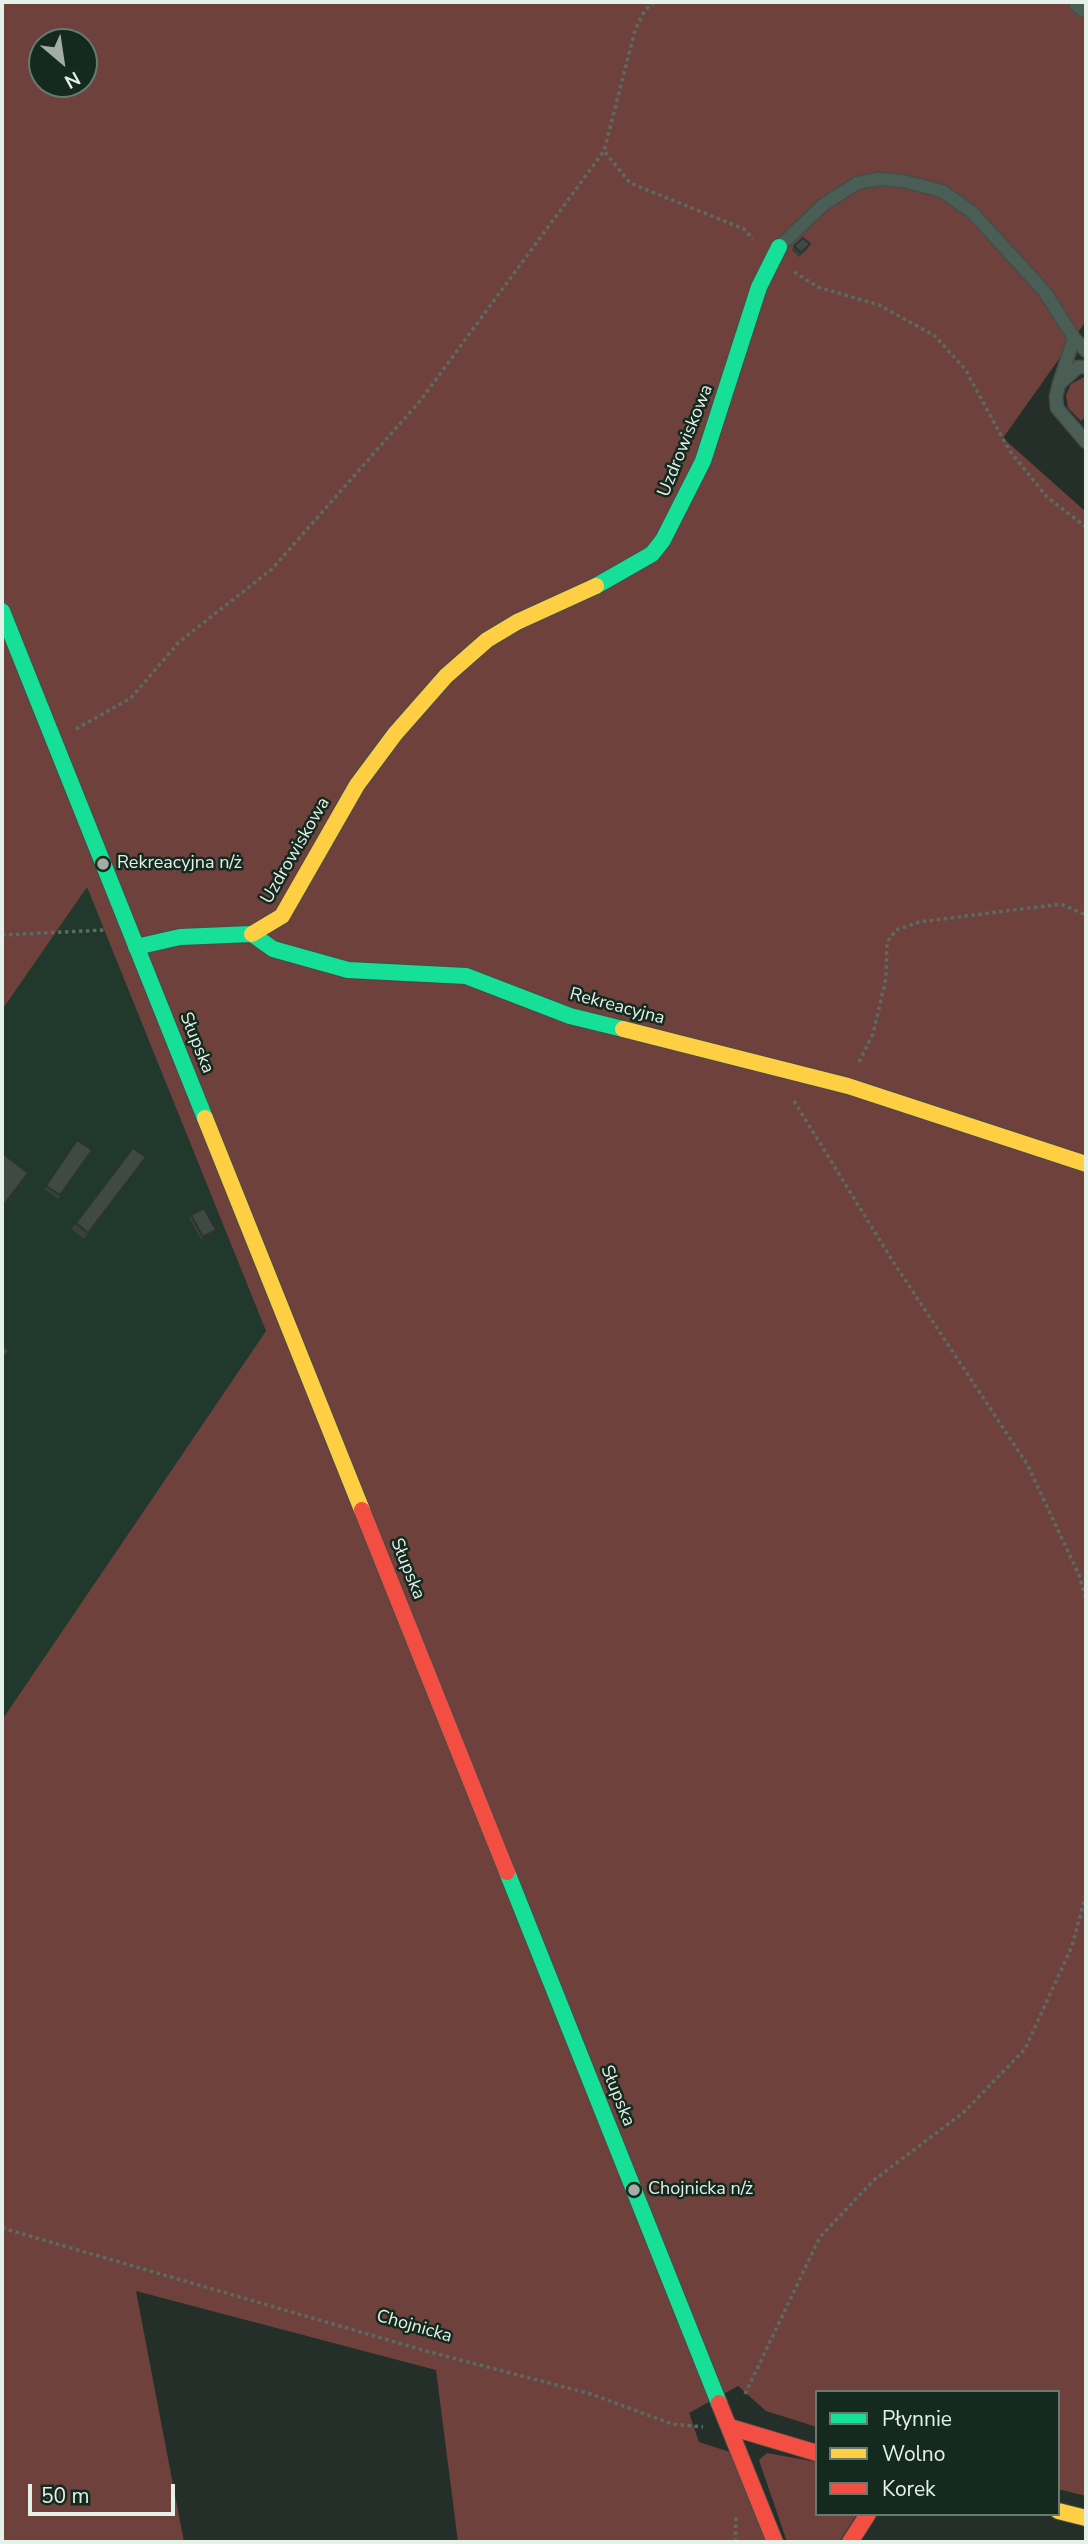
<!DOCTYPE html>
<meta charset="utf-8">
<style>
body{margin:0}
#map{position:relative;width:1088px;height:2544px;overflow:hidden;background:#242f29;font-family:"Nunito Sans",sans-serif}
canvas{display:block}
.frame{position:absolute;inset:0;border:4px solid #e4f1e9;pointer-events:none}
.legend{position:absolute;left:815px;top:2390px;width:245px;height:126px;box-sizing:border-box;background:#152a1f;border:2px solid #687a70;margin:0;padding:9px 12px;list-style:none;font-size:21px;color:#e4f1e9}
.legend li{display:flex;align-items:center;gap:14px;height:35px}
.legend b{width:35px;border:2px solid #687a70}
.north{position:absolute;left:28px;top:28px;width:70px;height:70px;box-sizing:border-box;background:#152a1f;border:2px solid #687a70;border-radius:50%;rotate:151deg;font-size:19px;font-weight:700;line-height:28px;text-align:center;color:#e4f1e9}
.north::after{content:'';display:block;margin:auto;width:24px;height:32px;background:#a1ada6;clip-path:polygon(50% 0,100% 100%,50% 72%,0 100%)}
.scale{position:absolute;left:28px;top:2484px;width:147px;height:32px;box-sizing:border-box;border:4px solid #e4f1e9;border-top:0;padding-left:9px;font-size:21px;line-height:24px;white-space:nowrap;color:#e4f1e9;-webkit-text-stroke:5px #152a1f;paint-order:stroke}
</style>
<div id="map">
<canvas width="1088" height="2544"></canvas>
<div class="frame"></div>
<ul class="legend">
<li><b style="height:9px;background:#16e098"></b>Płynnie</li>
<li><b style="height:9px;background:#ffcf43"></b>Wolno</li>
<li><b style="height:9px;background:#f24e42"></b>Korek</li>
</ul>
<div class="north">N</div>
<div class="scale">50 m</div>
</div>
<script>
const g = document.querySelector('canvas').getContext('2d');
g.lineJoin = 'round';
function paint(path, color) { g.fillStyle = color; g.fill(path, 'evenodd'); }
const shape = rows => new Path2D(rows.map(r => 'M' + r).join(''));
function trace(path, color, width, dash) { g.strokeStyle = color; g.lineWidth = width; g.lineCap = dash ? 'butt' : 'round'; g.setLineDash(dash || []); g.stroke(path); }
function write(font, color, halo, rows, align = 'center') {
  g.font = font + ' "Nunito Sans",sans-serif'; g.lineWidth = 5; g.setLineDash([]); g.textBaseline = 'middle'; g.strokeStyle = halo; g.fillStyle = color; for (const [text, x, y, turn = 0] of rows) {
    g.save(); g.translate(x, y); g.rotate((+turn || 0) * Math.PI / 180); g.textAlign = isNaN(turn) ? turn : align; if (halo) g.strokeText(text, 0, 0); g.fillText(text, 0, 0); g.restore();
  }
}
paint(shape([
 [87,886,266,1331,2,1720,2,1010]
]), '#20392c');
paint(shape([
 [2,2,1086,2,1086,321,1003,438,1086,512,1086,2496,1058,2489,1058,2392,817,2392,817,2427,766,2411,738,2386,689,2413,699,2442,730,2452,766,2542,458,2542,436,2370,136,2291,184,2542,2,2542,2,1720,266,1331,87,887,2,1010],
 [42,42,84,42,84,84,42,84],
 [1086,376,1086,416,1081,421,1068,408,1066,395,1071,384],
 [767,2453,817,2462,817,2514,857,2514,839,2542,787,2542,759,2460]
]), '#6f413c');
const lane = shape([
 [779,247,823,205,857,183,879,179,903,181,942,191,972,212,1045,292,1074,338,1086,351],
 [1086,367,1078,367,1059,384,1056,396,1057,408,1086,442],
 [1059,384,1074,338]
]);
const street = shape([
 [1081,2,1086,6]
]);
const fast = shape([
 [596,586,652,554,663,540,703,461,759,287,779,247],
 [2,611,205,1118],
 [136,947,180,937,252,934,273,949,348,970,466,976,570,1016,623,1029],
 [507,1872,719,2403]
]);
const slow = shape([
 [252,934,282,916,357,785,395,734,446,676,487,640,517,622,596,586],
 [623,1029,848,1086,1086,1164],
 [205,1118,362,1510],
 [1058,2511,1086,2518]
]);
const jam = shape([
 [362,1510,507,1872],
 [719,2403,775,2542],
 [730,2427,817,2453],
 [850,2542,868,2514]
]);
trace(lane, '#444d48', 15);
trace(street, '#444d48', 25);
trace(fast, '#444d48', 18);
trace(slow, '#444d48', 18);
trace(jam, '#444d48', 18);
trace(shape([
 [654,2,645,10,635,30,604,151,630,183,744,229,753,239],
 [794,272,818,287,879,305,935,336,965,369,1009,450,1047,497,1086,527],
 [76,729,131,698,179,642,272,569,420,401,604,151],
 [2,935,104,930],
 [859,1062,873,1034,886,978,887,942,896,930,919,922,1061,904,1086,915],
 [794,1101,892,1260,1027,1464,1079,1575,1086,1599],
 [2,2228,426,2351,591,2394,672,2424,703,2427],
 [745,2394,820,2237,874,2180,964,2112,1025,2049,1072,1946,1086,1894],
 [735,2542,736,2517]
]), '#5b6a62', 3.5, [3.5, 3.5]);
trace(lane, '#4b5e55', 12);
trace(street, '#4b5e55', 23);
trace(fast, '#16e098', 16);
trace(slow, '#ffcf43', 16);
trace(jam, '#f24e42', 16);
paint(shape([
 [794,246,808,248,799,257,792,250],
 [77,1140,92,1150,58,1199,44,1189],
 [133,1148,146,1157,84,1239,71,1229],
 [191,1215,216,1230,213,1233,201,1240,189,1218]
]), '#37403a');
paint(shape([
 [216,1230,213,1233,201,1240,203,1237]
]), '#2d3430');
const building = shape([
 [803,238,810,244,801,253,794,246,803,238],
 [77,1140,92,1150,60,1195,46,1186,77,1140],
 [133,1148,146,1157,88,1233,76,1223,133,1148],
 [2,1153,28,1173,2,1207,2,1153],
 [204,1208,216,1230,203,1237,191,1215,204,1208],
 [2,1346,9,1350,3,1359,2,1358,2,1346]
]);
paint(building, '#404a44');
trace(building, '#2d3430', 2);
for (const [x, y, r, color] of [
 [103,864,7,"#a1ada6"],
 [634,2190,7,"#a1ada6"]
]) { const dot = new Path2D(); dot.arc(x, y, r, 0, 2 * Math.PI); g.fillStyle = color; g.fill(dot); trace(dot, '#152a1f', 2.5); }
write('18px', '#e4f1e9', '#152a1f', [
 ["Uzdrowiskowa",686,441,-68],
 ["Uzdrowiskowa",296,851,-60],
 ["Rekreacyjna",617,1007,15],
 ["Słupska",196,1043,68],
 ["Słupska",407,1569,68],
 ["Słupska",617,2096,68],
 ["Chojnicka",414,2327,16]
]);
write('18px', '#e4f1e9', '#152a1f', [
 ["Rekreacyjna n/ż",117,864],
 ["Chojnicka n/ż",648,2190]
], 'left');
</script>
